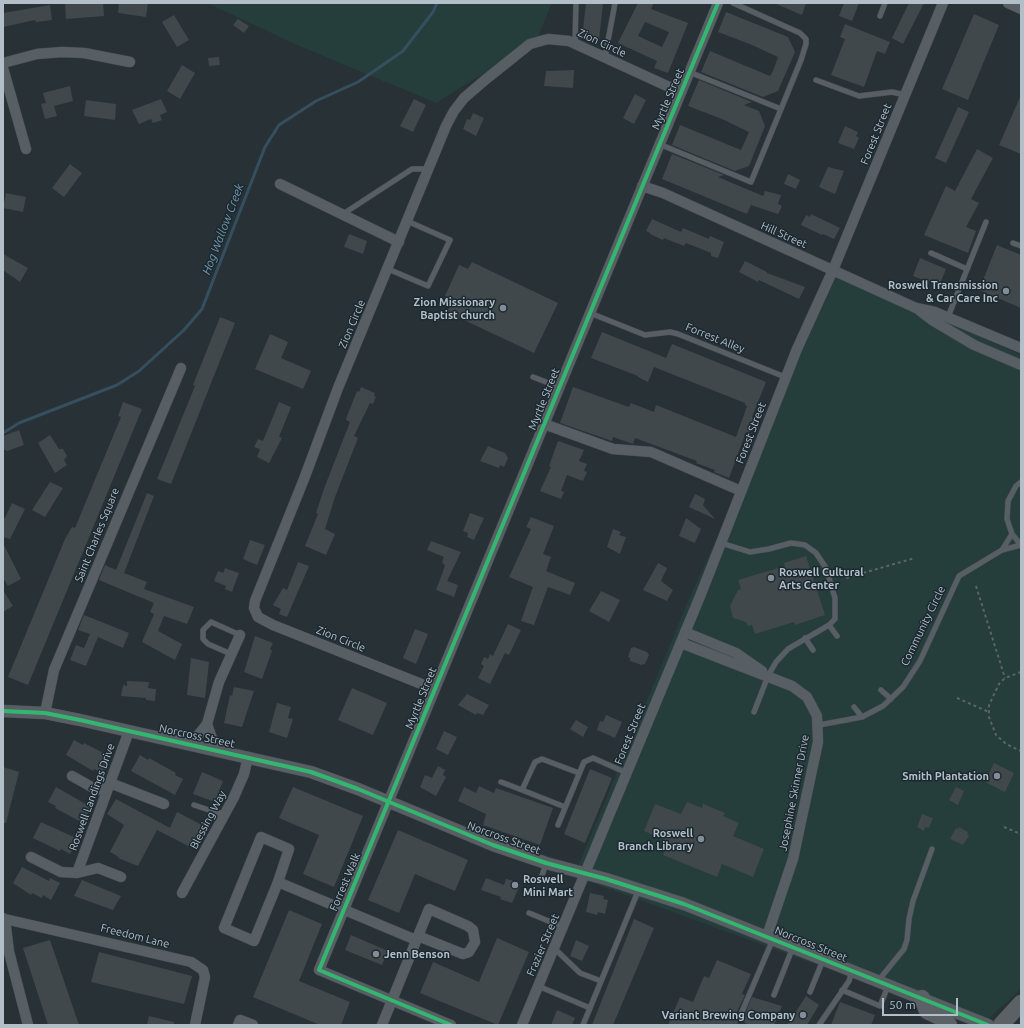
<!DOCTYPE html>
<style>
body{margin:0}
#map{position:relative;width:1024px;height:1028px;overflow:hidden;background:#283136;font-family:Ubuntu,sans-serif}
canvas{display:block}
.frame{position:absolute;inset:0;border:4px solid #b2bfc8;pointer-events:none}
.scale{position:absolute;left:882px;top:998px;width:76px;height:18px;box-sizing:border-box;border:2px solid #b2bfc8;border-top:0;padding-left:5px;font-size:12px;line-height:14px;white-space:nowrap;color:#b2bfc8;-webkit-text-stroke:3px #1c2931;paint-order:stroke}
</style>
<div id="map">
<canvas width="1024" height="1028"></canvas>
<div class="frame"></div>
<div class="scale">50 m</div>
</div>
<script>
const g = document.querySelector('canvas').getContext('2d');
g.lineJoin = 'round';
function paint(path, color) { g.fillStyle = color; g.fill(path, 'evenodd'); }
const shape = rows => new Path2D(rows.map(r => 'M' + r).join(''));
function trace(path, color, width, dash) { g.strokeStyle = color; g.lineWidth = width; g.lineCap = dash ? 'butt' : 'round'; g.setLineDash(dash || []); g.stroke(path); }
function write(font, color, halo, rows, align = 'center') {
  g.font = font + ' Ubuntu,sans-serif'; g.lineWidth = 3; g.setLineDash([]); g.textBaseline = 'middle'; g.strokeStyle = halo; g.fillStyle = color; for (const [text, x, y, turn = 0] of rows) {
    g.save(); g.translate(x, y); g.rotate((+turn || 0) * Math.PI / 180); g.textAlign = isNaN(turn) ? turn : align; if (halo) g.strokeText(text, 0, 0); g.fillText(text, 0, 0); g.restore();
  }
}
paint(shape([
 [207,3,552,3,537,40,436,103,299,46],
 [838,273,1021,355,1021,989,982,1025,574,876,688,601]
]), '#253d3b');
trace(shape([
 [3,433,19,423,117,385,139,371,184,330,202,309,265,147,279,125,316,101,358,82,403,51,433,12,437,3]
]), '#354f5f', 3);
paint(shape([
 [65,3,103,3,104,16,66,19],
 [119,3,148,3,146,17,118,13],
 [586,3,603,3,599,40,582,38],
 [638,3,654,3,651,9,688,23,668,73,654,68,657,61,618,43],
 [645,22,669,32,662,47,638,36],
 [774,3,806,3,802,15],
 [844,3,859,3,852,21,839,16],
 [909,3,924,3,903,44,892,38],
 [50,5,52,20,36,22,35,20,3,27,3,13],
 [726,12,788,37,795,52,778,91,763,97,701,72,710,51,770,76,773,71,778,57,752,45,718,32],
 [974,14,999,25,968,100,942,89],
 [174,15,189,40,177,47,162,22],
 [238,19,249,26,244,33,233,25],
 [845,24,890,42,885,54,877,51,864,87,831,75,845,39,840,37],
 [219,57,220,65,209,66,208,58],
 [182,65,195,73,180,99,167,91],
 [574,70,573,88,544,86,546,71],
 [699,80,752,102,744,105,759,111,765,126,749,166,735,171,672,145,680,125,741,150,749,132,722,119,688,106],
 [70,86,73,101,54,106,57,116,45,119,41,104,46,103,43,93],
 [635,94,646,100,634,124,623,118],
 [1021,95,1021,154,999,145],
 [161,99,167,112,160,115,162,120,153,123,151,119,139,124,132,110],
 [414,99,426,105,413,132,400,126],
 [86,100,116,104,115,120,84,116],
 [958,107,969,112,946,163,935,158],
 [473,113,484,118,476,136,463,129,467,119,470,120],
 [845,126,858,132,856,136,859,138,854,149,838,143],
 [977,149,993,158,971,199,979,203,966,227,976,231,968,253,924,235,946,186,955,191],
 [672,154,724,175,718,177,763,196,765,191,781,195,778,204,782,206,778,214,751,205,747,214,662,179],
 [70,164,82,173,64,197,52,188],
 [828,167,844,171,835,194,819,187],
 [788,174,800,180,796,189,784,184],
 [6,193,26,197,23,212,3,208],
 [811,214,840,228,834,239,823,234,822,235,801,225,806,215,810,217],
 [652,219,681,232,683,228,709,239,710,236,724,242,718,258,711,256,711,253,686,243,684,246,664,238,663,240,650,234,650,233,646,231],
 [349,234,367,241,363,254,344,247],
 [997,245,1021,255,1021,308,979,290],
 [3,254,28,268,20,282,3,270],
 [920,258,946,269,939,286,913,276],
 [745,261,767,272,767,273,805,287,799,299,759,280,758,282,739,272],
 [472,262,558,303,534,353,447,312,453,300,445,296,459,265,468,269],
 [220,317,235,323,171,484,157,479,195,386,193,385],
 [602,332,666,358,672,344,766,382,752,417,754,418,749,433,746,432,729,478,714,472,715,470,696,463,697,461,635,438,633,444,613,437,612,441,560,423,573,387,629,407,631,403,654,412,656,405,736,437,747,406,745,405,745,403,654,367,648,382,638,377,638,376,591,358],
 [270,334,288,342,281,358,311,371,303,389,255,369],
 [361,387,375,393,374,396,376,397,373,404,370,403,354,436,358,438,335,497,325,529,335,534,326,555,305,546,318,514,316,513,325,486,350,422,346,420,347,416,357,391,359,392],
 [123,402,142,409,28,685,8,677,65,539,72,527,75,528,106,453,121,417,118,416],
 [279,402,291,407,279,437,282,438,269,463,257,457,260,449,254,447,258,439,263,441],
 [19,430,24,445,7,451,3,449,3,436],
 [50,435,59,449,63,449,67,456,64,460,67,465,55,473,38,443],
 [558,441,584,450,579,461,587,464,584,471,587,472,583,481,567,475,561,491,564,492,561,499,540,491,551,467,549,466],
 [488,446,505,453,508,458,504,467,500,465,499,468,480,461],
 [50,482,63,488,45,517,32,510],
 [147,493,154,496,124,573,147,582,144,589,194,607,187,624,164,616,158,631,182,644,175,660,142,642,154,614,150,612,154,603,99,580,105,565,116,570],
 [695,494,705,499,703,505,715,519,689,507],
 [12,503,25,509,10,539,3,537,3,518,5,518],
 [470,513,484,518,474,540,467,537,468,533,463,531],
 [531,517,554,526,543,554,551,557,546,571,575,583,570,595,548,587,534,625,521,621,533,587,509,577,531,529,526,527],
 [686,518,701,529,695,543,679,536],
 [613,529,621,532,619,535,626,537,620,554,607,547],
 [250,540,265,545,257,565,243,559],
 [431,541,461,552,447,581,458,585,454,597,436,590,445,566,442,562,444,557,427,550],
 [3,543,21,579,8,586,3,578],
 [806,556,825,615,795,625,794,622,755,634,752,625,748,626,746,622,733,618,730,606,738,590,741,589,738,580,785,566,784,563],
 [298,562,309,566,287,617,279,614,281,609,273,605,283,588,287,590],
 [658,563,667,568,661,581,673,590,667,601,643,590],
 [225,568,239,573,232,592,225,589,226,586,214,581,218,571,223,573],
 [3,590,13,606,3,612],
 [601,591,620,600,609,622,589,611],
 [84,615,129,633,123,648,98,637,86,666,70,660,76,645,84,648,90,634,78,630],
 [508,624,521,630,509,655,505,653,490,684,478,678,484,666,481,664,484,657,488,659,490,654,493,656],
 [415,629,428,634,416,664,403,658],
 [255,636,273,643,270,649,272,651,262,679,244,672],
 [634,647,647,652,649,655,645,664,643,664,642,665,630,661,630,658,628,657,631,648],
 [191,658,209,662,205,698,187,695],
 [127,681,149,682,148,688,156,689,155,701,146,700,146,698,121,696,123,685,127,686],
 [234,687,254,691,242,727,224,723,230,695,232,696],
 [352,688,387,703,373,735,338,720],
 [467,694,489,705,483,715,477,713,476,715,458,705],
 [277,703,291,707,288,718,293,719,287,738,269,732],
 [606,715,622,722,615,738,597,730,600,721,603,722],
 [576,720,588,727,583,737,570,729],
 [444,731,457,737,448,755,436,749],
 [74,740,83,745,84,743,111,757,103,773,94,769,93,771,66,755],
 [140,755,148,760,149,758,176,773,175,775,183,779,175,795,131,771],
 [994,763,1014,773,1005,792,985,782],
 [438,766,445,770,443,775,446,777,436,796,420,787,425,775,432,778],
 [3,767,19,772,6,823,3,823],
 [590,769,612,778,585,843,564,834],
 [202,772,223,781,215,802,193,794],
 [479,786,494,793,496,788,553,808,540,845,483,825,486,814,458,801,464,787,476,793],
 [56,787,91,807,83,823,55,808,56,806,48,802],
 [293,787,363,816,334,887,303,874,319,835,279,818],
 [956,787,964,791,958,805,949,800],
 [116,799,170,828,177,812,204,826,194,849,157,830,138,866,118,858,119,857,110,852,124,825,107,814],
 [687,802,702,808,703,804,725,813,723,816,739,823,733,836,764,849,753,877,722,864,717,877,663,855,669,842,644,831,655,804,681,814],
 [922,814,933,818,929,828,925,827,924,831,917,827],
 [41,822,78,839,70,854,61,849,60,851,33,838],
 [959,827,968,832,967,834,969,836,963,845,950,839,956,828,958,829],
 [398,830,468,860,455,891,415,874,399,913,368,900],
 [22,867,49,881,50,878,60,883,51,900,43,895,42,898,32,893,31,895,13,883],
 [486,878,504,885,506,879,518,882,520,885,512,903,500,899,501,897,481,890],
 [82,880,121,896,113,910,74,896],
 [590,893,604,896,603,899,608,900,605,914,598,912,597,915,586,912],
 [289,910,322,924,299,981,350,1002,341,1025,320,1025,253,997],
 [634,919,654,928,613,1025,592,1025],
 [351,935,388,951,382,965,345,950],
 [497,938,529,952,498,1025,420,993,433,962,479,982],
 [50,940,79,1025,48,1025,23,948],
 [576,940,589,946,582,961,570,956],
 [99,952,192,976,184,1004,91,982],
 [717,960,751,974,742,994,745,995,737,1012,738,1017,741,1018,744,1016,752,997,782,1006,774,1025,750,1025,739,1020,737,1025,668,1025,680,997,693,1002,704,976,709,978],
 [806,996,819,1005,807,1025,787,1025],
 [840,1002,875,1015,871,1025,831,1025],
 [557,1010,575,1018,572,1025,551,1025],
 [149,1016,174,1022,174,1025,147,1025]
]), '#40484c');
const service = shape([
 [733,3,800,33,806,39,806,44,801,60,781,109],
 [880,16,885,3],
 [575,44,576,3],
 [605,57,615,3],
 [816,80,859,96,892,92,905,95],
 [659,144,751,182,781,109,689,72],
 [343,214,412,169,428,169],
 [1013,243,1021,246],
 [931,253,967,269],
 [388,269,428,286,450,240,407,221],
 [590,313,645,335,670,332,678,334,785,377],
 [948,317,986,222],
 [533,377,559,387],
 [1021,482,1016,486,1008,501,1007,519,1012,534,1021,545],
 [721,543,750,552,769,549,791,543,805,545,816,553,826,568,835,598,835,619,829,625,788,649,776,662,768,676,754,712],
 [1002,550,1012,534],
 [829,625,837,636],
 [805,638,813,650],
 [231,654,208,644,203,639,203,630,211,622,240,635],
 [881,690,891,699],
 [854,707,862,717],
 [819,725,862,717,883,706,903,687,920,661,959,576,1002,550,1021,545],
 [501,782,522,790],
 [194,805,218,813,225,813],
 [565,807,522,790,535,762,542,759,579,773],
 [558,825,584,762,593,758,627,773],
 [540,881,546,864],
 [529,913,563,927],
 [554,948,580,973,601,981],
 [878,981,904,949,907,940,909,919,913,901,932,849],
 [538,986,590,1008],
 [842,990,880,1006,888,986],
 [810,992,823,960],
 [774,995,793,947],
 [741,1014,773,939],
 [583,1025,639,889],
 [819,1025,849,981,852,971]
]);
const minor = shape([
 [1008,3,1021,9],
 [3,63,37,54,62,52,84,53,130,62],
 [3,68,26,149],
 [280,184,399,242],
 [642,186,663,193,916,308,935,312,1021,348],
 [919,310,932,320,974,345,1021,365],
 [544,424,613,449,651,452,741,491],
 [685,632,736,653,762,671],
 [681,643,792,686,807,697,817,716,818,742,793,859,767,936],
 [434,689,273,625,258,617,254,608,255,601,304,479,338,388,446,126,454,111,464,98,485,80,530,44,548,39,569,41,667,86,681,90],
 [45,713,54,670,181,368],
 [207,724,216,750],
 [191,744,207,724,219,682,240,635],
 [72,776,97,790,110,783,164,804],
 [31,857,61,872,77,873,98,868,121,877],
 [77,873,129,731],
 [278,882,289,849,261,837,224,928,254,941,278,882,416,940],
 [182,893,234,797,244,774,248,757],
 [3,918,5,919,9,952,28,1025],
 [5,919,191,962,203,970,205,977,195,1025],
 [238,1025,240,1020,253,1025],
 [382,1025,429,909,468,926,473,930,475,942,469,952,463,954,418,936],
 [451,1025,319,970,718,3],
 [522,1025,701,594,797,349,833,270,943,3]
]);
const tertiary = shape([
 [3,711,45,713,80,720,311,772,358,789,493,845,546,863,606,879,684,904,988,1025]
]);
const trunk = shape([
 [922,998,927,1011,944,1019,949,1025],
 [1001,1025,1021,1003]
]);
trace(service, '#464d51', 6);
trace(minor, '#464d51', 11);
trace(tertiary, '#464d51', 13);
trace(trunk, '#454d51', 17);
trace(shape([
 [846,578,915,558],
 [976,586,1005,678],
 [1021,672,1005,678,999,684,989,705,989,717,996,735,1006,744,1021,751],
 [957,698,989,712],
 [1004,827,1021,834]
]), '#5c6467', 2, [3, 3]);
trace(service, '#585f64', 5);
trace(minor, '#585f64', 10);
trace(tertiary, '#585f64', 12);
trace(trunk, '#5c6165', 16);
trace(shape([
 [3,711,45,713,80,720,311,772,358,789,493,845,546,863,606,879,684,904,988,1025],
 [451,1025,319,970,718,3]
]), '#33b770', 4);
for (const [x, y, r, color] of [
 [1006,291,4,"#828d95"],
 [503,308,4,"#828d95"],
 [771,578,4,"#828d95"],
 [997,776,4,"#828d95"],
 [701,839,4,"#828d95"],
 [515,885,4,"#828d95"],
 [376,954,4,"#828d95"],
 [803,1015,4,"#828d95"]
]) { const dot = new Path2D(); dot.arc(x, y, r, 0, 2 * Math.PI); g.fillStyle = color; g.fill(dot); trace(dot, '#1c2931', 1.5); }
write('11px', '#b2bfc8', '#1c2931', [
 ["Zion Circle",602,43,25],
 ["Myrtle Street",668,99,-67],
 ["Forest Street",876,134,-68],
 ["Hill Street",784,235,24],
 ["Zion Circle",352,324,-67],
 ["Forrest Alley",715,338,22],
 ["Myrtle Street",544,399,-68],
 ["Forest Street",751,433,-69],
 ["Saint Charles Square",97,535,-68],
 ["Community Circle",923,626,-64],
 ["Zion Circle",341,639,22],
 ["Myrtle Street",421,698,-68],
 ["Forest Street",630,734,-68],
 ["Norcross Street",197,736,12],
 ["Josephine Skinner Drive",794,793,-79],
 ["Roswell Landings Drive",92,797,-70],
 ["Blessing Way",208,820,-62],
 ["Norcross Street",504,838,20],
 ["Forrest Walk",345,882,-67],
 ["Freedom Lane",135,936,14],
 ["Norcross Street",811,944,22],
 ["Frazier Street",543,945,-67]
]);
write('bold 11px', '#b2bfc8', '#1c2931', [
 ["Roswell Transmission",998,285],
 ["& Car Care Inc",998,298],
 ["Zion Missionary",495,302],
 ["Baptist church",495,315],
 ["Roswell Cultural",779,572,"left"],
 ["Arts Center",779,585,"left"],
 ["Smith Plantation",989,776],
 ["Roswell",693,833],
 ["Branch Library",693,846],
 ["Roswell",523,879,"left"],
 ["Mini Mart",523,892,"left"],
 ["Jenn Benson",384,954,"left"],
 ["Variant Brewing Company",795,1015]
], 'right');
write('italic 12px', '#7196ab', '#1c2931', [
 ["Hog Wallow Creek",223,229,-69]
]);
</script>
